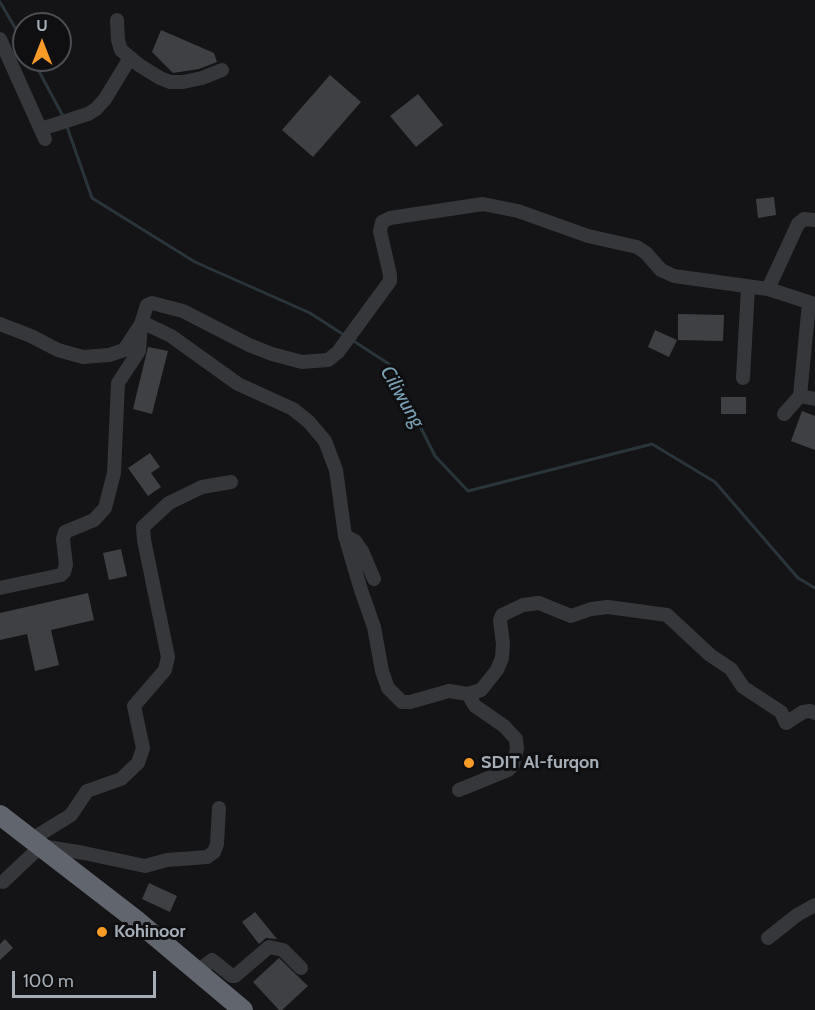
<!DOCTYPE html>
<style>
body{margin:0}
#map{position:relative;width:815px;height:1010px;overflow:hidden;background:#141416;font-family:Cabin,sans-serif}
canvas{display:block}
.north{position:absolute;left:12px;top:12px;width:60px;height:60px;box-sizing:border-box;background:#0f0f11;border:2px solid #4b4e53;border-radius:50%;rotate:0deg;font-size:16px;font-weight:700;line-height:24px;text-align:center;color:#a5adb7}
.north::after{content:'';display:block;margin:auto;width:21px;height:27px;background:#fb9b27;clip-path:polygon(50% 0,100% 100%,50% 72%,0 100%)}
.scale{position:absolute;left:12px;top:971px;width:144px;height:27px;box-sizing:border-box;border:3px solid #a5adb7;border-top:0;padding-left:8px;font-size:18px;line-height:21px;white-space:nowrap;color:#a5adb7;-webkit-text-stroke:4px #0f0f11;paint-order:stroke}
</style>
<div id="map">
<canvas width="815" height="1010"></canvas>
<div class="north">U</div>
<div class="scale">100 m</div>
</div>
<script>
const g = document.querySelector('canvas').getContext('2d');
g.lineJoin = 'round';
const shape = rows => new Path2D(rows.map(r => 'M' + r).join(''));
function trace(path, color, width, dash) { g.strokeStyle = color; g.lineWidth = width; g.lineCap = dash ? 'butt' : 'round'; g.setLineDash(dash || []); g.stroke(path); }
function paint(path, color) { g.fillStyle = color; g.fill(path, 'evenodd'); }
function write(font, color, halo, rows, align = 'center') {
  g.font = font + ' Cabin,sans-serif'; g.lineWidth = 6; g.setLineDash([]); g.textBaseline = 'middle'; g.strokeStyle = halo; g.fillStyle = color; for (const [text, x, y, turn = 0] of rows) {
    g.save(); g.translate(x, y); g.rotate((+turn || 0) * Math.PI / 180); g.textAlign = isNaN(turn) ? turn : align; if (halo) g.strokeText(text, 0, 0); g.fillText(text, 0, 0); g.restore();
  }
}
trace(shape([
 [0,2,24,43],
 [33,60,64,118],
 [66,124,92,198,195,262,310,313,344,335],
 [352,340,389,364,435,456,468,491,652,444,715,482,798,578,815,588]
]), '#2a353b', 3);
paint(shape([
 [161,30,214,53,217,62,199,69,173,73,152,52],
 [330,75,361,102,313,157,282,130],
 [418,94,443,125,416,147,390,116],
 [774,197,776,215,758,218,756,199],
 [678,314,724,315,723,341,678,340],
 [655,330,677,340,669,357,648,347],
 [148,347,168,351,152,414,133,409],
 [721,397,746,397,746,414,721,414],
 [802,411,815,416,815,450,791,441],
 [150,453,160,467,151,473,161,487,148,496,128,468],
 [121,549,127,576,109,580,103,553],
 [88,593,94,620,51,630,59,665,35,671,27,634,0,640,0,613],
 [149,883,177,896,170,912,142,899],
 [255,912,277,939,276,939,266,938,259,944,242,922],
 [5,939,13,948,0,960,0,944],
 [279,958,308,986,282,1010,279,1010,253,982]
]), '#3e4043');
trace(shape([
 [117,20,118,40,121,50,139,65,160,78,170,82,183,82,202,78,222,70],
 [0,39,45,139],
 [41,129,88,114,96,109,105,99,130,58],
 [768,289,798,224,804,219,815,220],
 [0,324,31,336,58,350,83,357,109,355,124,350,141,324,147,305,152,303,183,311,249,345,272,354,302,362,328,360,338,352,390,281,390,275,380,231,382,222,390,218,483,204,518,211,588,236,637,247,646,253,661,270,674,276,768,289,815,304],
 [743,378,748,287],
 [800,396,815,399],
 [784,414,800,396,809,303],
 [345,536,355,541,362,551,374,579],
 [0,588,61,575,64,572,66,565,63,539,65,532,94,520,105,508,114,473,118,383,139,351,141,324,144,323,171,336,238,384,293,409,309,422,325,441,336,470,345,536,361,590,374,627,382,671,388,688,402,702,410,702,449,691,468,694,481,690,497,670,502,658,503,644,500,620,502,615,523,605,539,603,571,616,591,609,608,607,667,615,710,655,731,669,743,687,781,712,786,723,803,712,810,711,815,713],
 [459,790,508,770,513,765,517,749,516,739,504,726,475,706,468,694],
 [32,839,71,815,87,791,121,779,138,763,143,748,134,706,165,670,168,657,144,540,143,527,169,503,202,487,231,482],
 [3,882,41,846,84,853,145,866,167,860,207,857,214,852,217,844,219,808],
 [768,938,797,915,815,905],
 [198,971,212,960,232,976,235,976,269,947,283,950,301,968]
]), '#35373b', 14);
trace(shape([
 [0,815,136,920,243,1010]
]), '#61656d', 20);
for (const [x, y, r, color] of [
 [469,763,6,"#fb9b27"],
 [102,932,6,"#fb9b27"]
]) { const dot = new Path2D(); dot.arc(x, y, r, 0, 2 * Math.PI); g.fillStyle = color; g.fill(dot); trace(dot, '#0f0f11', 2); }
write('bold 18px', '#a5adb7', '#0f0f11', [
 ["SDIT Al-furqon",481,763],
 ["Kohinoor",114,932]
], 'left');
write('italic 20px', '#7aa0b4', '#0f0f11', [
 ["Ciliwung",402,397,60]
]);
</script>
